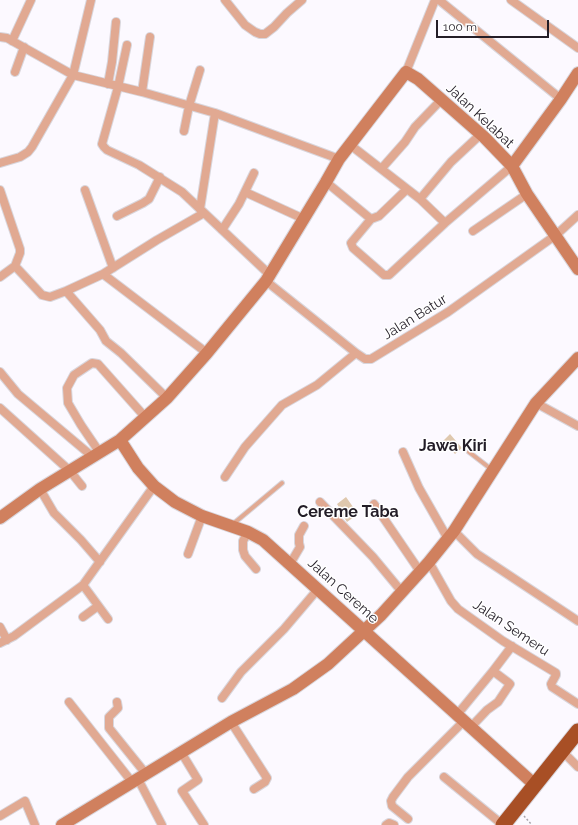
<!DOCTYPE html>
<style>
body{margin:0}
#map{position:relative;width:578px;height:825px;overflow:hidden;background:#fcf9ff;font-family:Raleway,sans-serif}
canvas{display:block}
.scale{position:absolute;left:436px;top:20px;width:113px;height:18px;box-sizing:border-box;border:2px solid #231d27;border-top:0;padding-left:5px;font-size:12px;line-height:14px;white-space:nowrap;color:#231d27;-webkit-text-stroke:3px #fff;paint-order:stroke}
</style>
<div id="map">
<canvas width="578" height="825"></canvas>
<div class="scale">100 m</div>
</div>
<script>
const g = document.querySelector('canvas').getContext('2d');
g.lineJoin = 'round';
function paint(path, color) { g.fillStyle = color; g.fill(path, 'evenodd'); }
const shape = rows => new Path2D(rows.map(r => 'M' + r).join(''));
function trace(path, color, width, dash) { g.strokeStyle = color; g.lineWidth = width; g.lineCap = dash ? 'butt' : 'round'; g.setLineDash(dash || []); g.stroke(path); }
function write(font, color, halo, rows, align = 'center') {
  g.font = font + ' Raleway,sans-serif'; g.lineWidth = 3; g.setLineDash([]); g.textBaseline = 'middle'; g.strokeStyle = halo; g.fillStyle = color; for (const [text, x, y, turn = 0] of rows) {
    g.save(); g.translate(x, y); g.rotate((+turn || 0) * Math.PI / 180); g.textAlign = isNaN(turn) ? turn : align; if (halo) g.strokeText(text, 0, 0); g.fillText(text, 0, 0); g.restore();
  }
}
paint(shape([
 [450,434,462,448,455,454,443,441],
 [346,497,358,514,347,522,339,510,340,509,337,504]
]), '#dfc8ae');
const lane = shape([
 [469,452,491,469],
 [233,524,282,483]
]);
const street = shape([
 [225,0,245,25,255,32,260,34,265,34,274,27,287,13,302,0],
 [439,0,561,99],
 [511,0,578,48],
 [0,37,7,38,73,75,142,92,215,113,339,159],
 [12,41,31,0],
 [127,45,118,87,102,144,104,147,107,150,139,165,182,192,270,275],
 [15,72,24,47],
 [406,72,435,0],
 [108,84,112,62,116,22],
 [142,92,150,37],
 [184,131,189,106,200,70],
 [349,144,420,199,445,223],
 [0,163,20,157,28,152,32,147,73,75,91,0],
 [382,168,405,142,415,127,441,100],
 [326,182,371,219,379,216,407,189],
 [0,190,20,249,20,253,15,266],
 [85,190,113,268],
 [245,192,304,219],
 [420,199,451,162,481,134],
 [200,209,215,113],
 [117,216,143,203,149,199,160,177],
 [371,219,351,243,353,248,384,275,389,275,445,223,512,166],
 [222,230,239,204,254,173],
 [473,231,527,194],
 [103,274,157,240,204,213],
 [0,277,15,266,42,295,50,297,66,291,103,274,207,353],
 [266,281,356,353,365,359,371,359,448,312,556,235,578,215],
 [66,291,100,330,106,341,121,353,167,398],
 [0,372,18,394,93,457],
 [536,403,578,426],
 [0,408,70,471,82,486],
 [403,452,419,488,448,539],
 [100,453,81,425,68,403,67,388,74,375,92,363,98,364,146,418],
 [225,477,245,447,282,405,317,385,356,353],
 [40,489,54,513,81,540,100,562],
 [320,502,373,557,402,592],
 [374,504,421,573],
 [454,531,477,554,578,621],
 [248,532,243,541,243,550,245,556,256,569],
 [188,554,202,516],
 [429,562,451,601,458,609,503,641,556,673,556,675,551,684,552,687,578,704],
 [290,564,300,547,299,543,299,535,304,526],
 [83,585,108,619],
 [83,617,98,606],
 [0,627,7,640],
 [0,643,14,636,83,585,154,486],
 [493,671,512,646],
 [222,698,241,672,284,629,318,589],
 [69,702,132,782],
 [117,702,118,708,109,717,109,728,146,774],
 [456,716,493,671,509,683,510,684,498,702,487,710,470,728],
 [231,722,267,778,265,782,254,789],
 [562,751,578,767],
 [181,752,198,780,182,791,204,825],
 [444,777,503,825],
 [138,779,162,825],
 [0,816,25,801,35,825],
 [408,819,392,806,391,801,393,797,408,777,463,722],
 [386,825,389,823,394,825]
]);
const secondary = shape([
 [512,166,561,99,578,73],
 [120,440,138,468,154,486,175,502,202,516,248,532,263,540,535,785],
 [0,518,40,489,120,440,167,398,207,353,266,281,326,182,339,159,406,72,418,79,484,137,512,166,527,194,578,269],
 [62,825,231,722,293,689,328,664,381,615,429,562,454,531,536,403,578,358]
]);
const highway = shape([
 [503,825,578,731]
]);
trace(lane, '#d9d6dc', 6);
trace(street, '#d9d6dc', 10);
trace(secondary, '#d9d6dc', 14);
trace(highway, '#d9d6dc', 17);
trace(shape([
 [524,816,532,825]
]), '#a9a5ac', 1.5, [2, 2]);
trace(lane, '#e1a992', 4);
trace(street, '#e1a992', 8);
trace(secondary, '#d0805e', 12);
trace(highway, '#a84f25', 15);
write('14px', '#231d27', '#fff', [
 ["Jalan Kelabat",480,116,43],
 ["Jalan Batur",415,317,-32],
 ["Jalan Cereme",343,591,42],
 ["Jalan Semeru",511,628,34]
]);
write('bold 16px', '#231d27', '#fff', [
 ["Jawa Kiri",453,446],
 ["Cereme Taba",348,512]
]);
</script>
